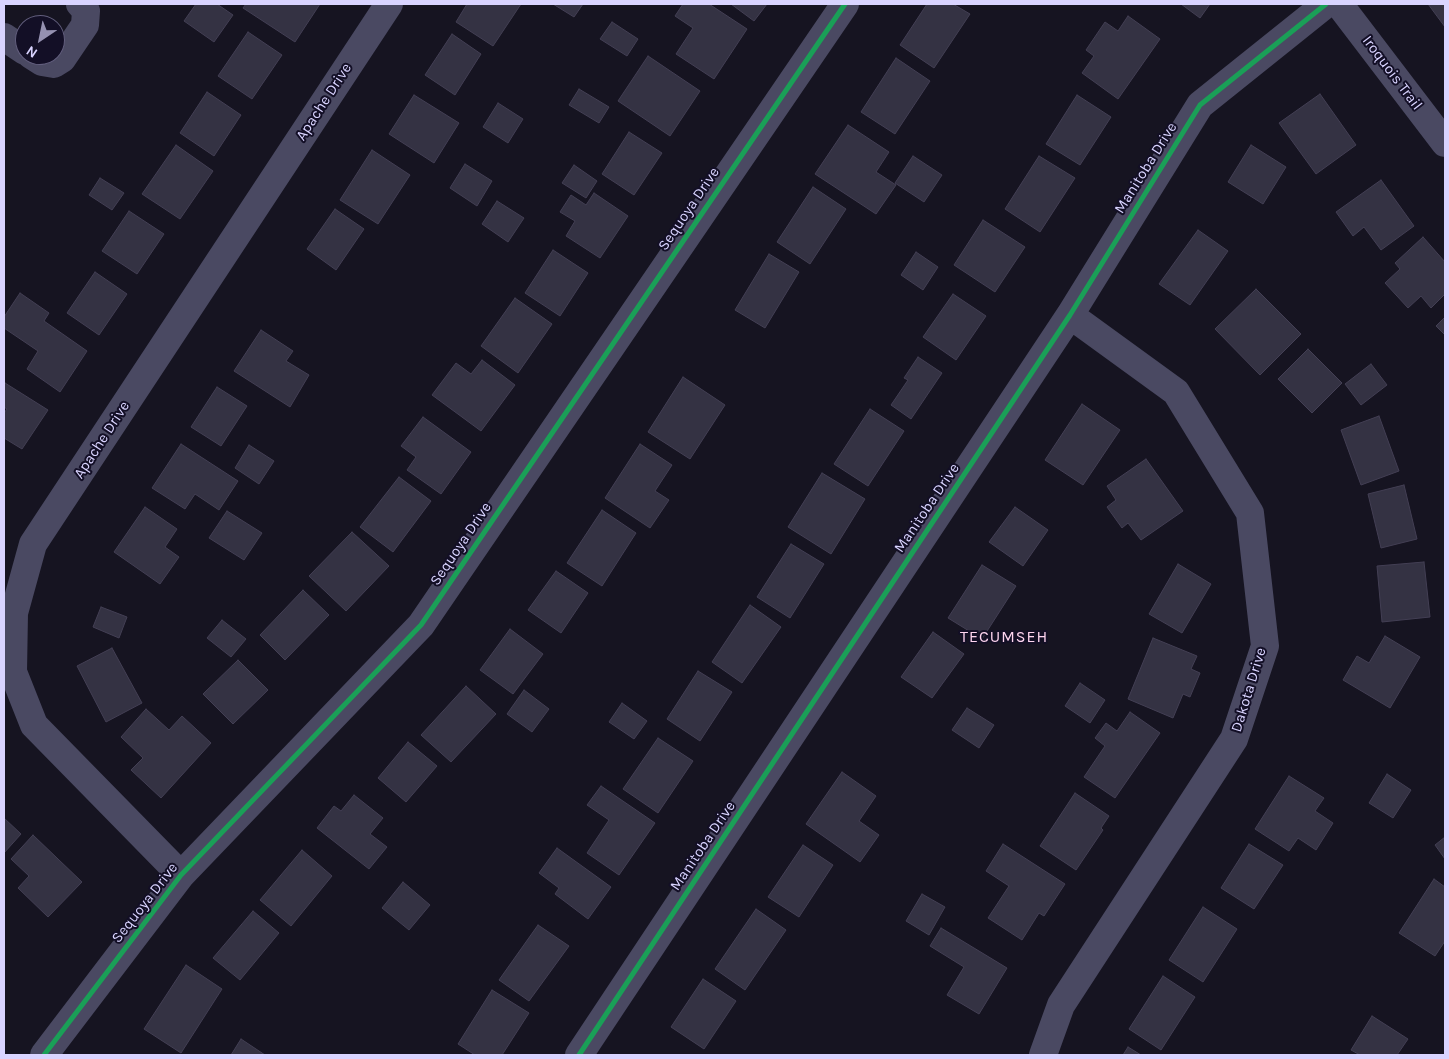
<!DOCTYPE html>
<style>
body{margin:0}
#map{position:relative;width:1449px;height:1059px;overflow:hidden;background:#161421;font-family:Karla,sans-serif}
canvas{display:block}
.frame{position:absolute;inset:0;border:5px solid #d9d4ff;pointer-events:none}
.north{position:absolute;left:15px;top:15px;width:50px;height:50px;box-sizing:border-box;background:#130f26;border:1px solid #625e7d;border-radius:50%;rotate:214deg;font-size:14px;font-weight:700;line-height:20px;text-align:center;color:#d9d4ff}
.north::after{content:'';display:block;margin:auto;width:18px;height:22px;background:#9591b1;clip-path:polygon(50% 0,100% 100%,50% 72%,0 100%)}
</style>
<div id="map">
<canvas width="1449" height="1059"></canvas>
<div class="frame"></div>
<div class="north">N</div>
</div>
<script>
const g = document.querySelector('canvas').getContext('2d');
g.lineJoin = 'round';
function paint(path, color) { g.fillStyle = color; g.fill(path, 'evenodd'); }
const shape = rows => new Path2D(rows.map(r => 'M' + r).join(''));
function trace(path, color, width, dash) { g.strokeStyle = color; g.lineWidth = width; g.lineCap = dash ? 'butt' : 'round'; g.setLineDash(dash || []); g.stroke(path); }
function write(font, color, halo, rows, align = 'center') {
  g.font = font + ' Karla,sans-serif'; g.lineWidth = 4; g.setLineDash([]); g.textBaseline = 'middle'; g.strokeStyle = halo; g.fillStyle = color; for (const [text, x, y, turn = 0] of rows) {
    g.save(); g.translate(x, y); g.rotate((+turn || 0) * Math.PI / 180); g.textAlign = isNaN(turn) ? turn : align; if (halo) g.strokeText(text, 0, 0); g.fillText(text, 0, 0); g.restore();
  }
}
const building = shape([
 [196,4,217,4,233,15,214,42,184,21,196,4],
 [246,4,320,4,295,42,243,8,246,4],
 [467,4,521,4,493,46,456,22,467,4],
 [553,4,583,4,574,17,553,4],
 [683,4,709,4,747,29,714,79,676,54,693,28,675,16,683,4],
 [731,4,767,4,754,21,731,4],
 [927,4,953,4,970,14,934,68,900,45,927,4],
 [1181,4,1210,4,1200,18,1181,4],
 [1428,4,1445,4,1445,27,1428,4],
 [1128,16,1160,39,1118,99,1082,73,1094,56,1086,50,1105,22,1118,31,1128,16],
 [612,22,638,39,627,56,600,39,612,22],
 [248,32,282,55,252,99,218,76,248,32],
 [452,34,481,54,455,95,425,75,452,34],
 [648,56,700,91,670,136,618,101,648,56],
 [896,58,930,81,895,134,861,112,896,58],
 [579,89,609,107,599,123,569,105,579,89],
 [207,92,241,115,214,156,180,133,207,92],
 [1320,94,1356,145,1316,174,1279,123,1320,94],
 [414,95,459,123,434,163,389,134,414,95],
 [1077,95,1111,117,1080,165,1046,144,1077,95],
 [498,103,523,119,508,143,483,127,498,103],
 [848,125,889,152,876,172,896,185,876,214,815,174,848,125],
 [629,132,662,153,634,195,602,174,629,132],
 [176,145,213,171,180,219,142,194,176,145],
 [1251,145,1286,167,1263,204,1228,182,1251,145],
 [372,150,410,175,378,224,340,200,372,150],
 [913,156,942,175,924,202,895,183,913,156],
 [1039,156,1075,178,1040,232,1005,209,1039,156],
 [465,164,492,181,477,206,450,188,465,164],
 [574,165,597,181,586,198,562,183,574,165],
 [100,178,124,193,112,210,89,195,100,178],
 [1381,180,1414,226,1381,250,1364,227,1353,236,1336,212,1381,180],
 [813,187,846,209,810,264,777,242,813,187],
 [594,193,628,216,600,258,566,236,575,221,560,212,571,195,586,205,594,193],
 [497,201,524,218,508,242,482,224,497,201],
 [335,209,364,229,336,270,307,249,335,209],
 [129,211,164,234,137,274,102,251,129,211],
 [983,220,1025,247,995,292,954,265,983,220],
 [1198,230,1228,251,1190,305,1159,284,1198,230],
 [1423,237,1445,262,1445,294,1431,308,1421,296,1408,308,1385,283,1400,269,1395,263,1423,237],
 [553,250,588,273,560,316,525,293,553,250],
 [916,252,938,267,923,290,901,275,916,252],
 [769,254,799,272,765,328,735,310,769,254],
 [95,272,127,294,99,335,67,313,95,272],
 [1256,289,1301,334,1260,375,1215,329,1256,289],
 [20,293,49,313,44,321,87,351,60,392,27,369,38,351,4,328,4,317,20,293],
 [953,294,986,316,956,360,923,337,953,294],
 [515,298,552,324,518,373,481,346,515,298],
 [1445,317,1445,335,1436,326,1445,317],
 [261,330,293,351,286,361,309,375,290,407,234,371,261,330],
 [1308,349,1342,383,1312,413,1278,379,1308,349],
 [918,357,942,373,911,419,891,405,908,380,904,378,918,357],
 [482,360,515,385,481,431,432,395,456,363,471,374,482,360],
 [1371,364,1387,385,1361,405,1345,384,1371,364],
 [683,377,725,405,690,459,648,432,683,377],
 [5,383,48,410,22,449,4,438,4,413,7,409,4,407,4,385,5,383],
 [217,387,247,406,221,446,191,427,217,387],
 [1082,404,1120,430,1083,485,1045,460,1082,404],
 [870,409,904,431,868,486,834,464,870,409],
 [1379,416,1399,471,1361,485,1341,430,1379,416],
 [423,417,471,452,441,494,407,470,416,457,401,446,423,417],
 [181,444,238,481,219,510,195,494,185,509,152,488,181,444],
 [640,444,672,465,655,491,669,500,650,528,605,498,640,444],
 [249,445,274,461,259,484,235,468,249,445],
 [1146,459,1183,511,1141,540,1128,523,1122,528,1107,507,1116,500,1107,486,1146,459],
 [822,473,865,499,831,554,788,527,822,473],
 [399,477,431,501,393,552,360,527,399,477],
 [1404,485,1417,539,1381,548,1368,494,1404,485],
 [145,507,177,529,165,547,179,557,160,584,114,552,145,507],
 [1015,507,1048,530,1023,566,989,542,1015,507],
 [602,510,636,533,602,586,567,563,602,510],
 [227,511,262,533,244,560,209,538,227,511],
 [352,532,389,566,346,611,309,576,352,532],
 [791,544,824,564,790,618,757,597,791,544],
 [1424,562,1430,617,1382,622,1377,566,1424,562],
 [1178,564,1211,584,1182,633,1149,614,1178,564],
 [982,565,1016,586,982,639,948,618,982,565],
 [556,571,588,593,561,633,528,610,556,571],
 [303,590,329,615,285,660,260,635,303,590],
 [750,605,781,627,742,683,712,662,750,605],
 [101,607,127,617,119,638,93,627,101,607],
 [222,620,246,639,231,657,207,638,222,620],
 [510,629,543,654,513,694,480,670,510,629],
 [933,632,964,654,932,698,901,677,933,632],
 [1385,636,1420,657,1390,708,1343,680,1357,656,1369,663,1385,636],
 [1153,638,1197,656,1191,669,1200,673,1190,697,1183,694,1173,718,1128,699,1153,638],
 [112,648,142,703,106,722,77,666,112,648],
 [238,660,268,690,233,724,203,694,238,660],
 [698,671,732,692,700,741,667,719,698,671],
 [1080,683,1105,700,1090,723,1065,706,1080,683],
 [466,686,496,714,451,762,421,735,466,686],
 [524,690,549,709,532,732,507,714,524,690],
 [622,703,647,721,634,739,609,722,622,703],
 [967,708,994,725,979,748,952,730,967,708],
 [146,709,169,730,182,716,211,743,161,798,131,770,143,758,121,737,146,709],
 [1130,712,1160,733,1115,798,1084,777,1105,746,1095,738,1106,723,1117,731,1130,712],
 [658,738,693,761,658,813,623,789,658,738],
 [408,742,437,766,406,802,378,778,408,742],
 [842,772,876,796,859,821,879,835,860,862,806,824,842,772],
 [1387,774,1411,790,1393,818,1369,803,1387,774],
 [1289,776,1324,798,1315,811,1333,823,1316,850,1298,838,1289,851,1255,829,1289,776],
 [601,786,655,823,619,875,587,853,609,820,587,805,601,786],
 [1075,793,1109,816,1101,828,1103,830,1076,870,1040,846,1075,793],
 [354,795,383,818,370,834,387,847,369,869,317,828,334,806,341,811,354,795],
 [4,818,21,834,4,853,4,818],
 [33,835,82,882,48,917,18,888,29,876,11,859,33,835],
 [1445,837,1445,859,1435,845,1445,837],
 [1003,844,1065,884,1044,916,1039,913,1022,940,988,918,1009,886,986,871,1003,844],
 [1249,844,1283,865,1254,909,1221,888,1249,844],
 [803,845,833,865,799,917,768,897,803,845],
 [557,848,611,887,588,919,555,894,559,888,539,873,557,848],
 [302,850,332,876,291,926,260,900,302,850],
 [1434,879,1445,887,1445,941,1435,956,1399,933,1434,879],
 [403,882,430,905,409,930,382,908,403,882],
 [922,894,945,907,929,935,906,921,922,894],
 [1203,907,1237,929,1203,982,1169,960,1203,907],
 [756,909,786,930,745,990,715,969,756,909],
 [253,911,279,933,240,980,213,958,253,911],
 [538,925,569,946,529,1001,499,980,538,925],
 [941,928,1007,968,979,1014,947,995,964,967,930,946,941,928],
 [186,965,222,989,181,1053,144,1029,186,965],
 [1163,976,1195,997,1161,1050,1129,1029,1163,976],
 [703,979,736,1001,704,1049,671,1027,703,979],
 [492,990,529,1013,502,1055,475,1055,458,1044,492,990],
 [1372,1016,1408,1039,1397,1055,1360,1055,1351,1050,1372,1016],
 [241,1039,265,1055,231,1055,241,1039],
 [1128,1047,1141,1055,1123,1055,1128,1047]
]);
paint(building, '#343243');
trace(building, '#433f54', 1);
trace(shape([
 [1339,4,1445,143],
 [4,37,25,51],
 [31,55,42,62,54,64,62,59,85,25,86,11,80,4],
 [181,875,34,725,13,672,14,613,33,544,389,4],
 [44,1055,181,875,421,625,845,4],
 [579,1055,1070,315,1200,105,1326,4],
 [1043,1055,1061,1005,1234,739,1265,646,1250,513,1176,392,1070,315]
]), '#4a4962', 28);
trace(shape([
 [44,1055,181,875,421,625,845,4],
 [579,1055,1070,315,1200,105,1326,4]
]), '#1a9f57', 5);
write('15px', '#d9d4ff', '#130f26', [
 ["Iroquois Trail",1392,73,53],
 ["Apache Drive",324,102,-57],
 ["Manitoba Drive",1146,168,-58],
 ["Sequoya Drive",689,209,-56],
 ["Apache Drive",102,440,-57],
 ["Manitoba Drive",927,508,-56],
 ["Sequoya Drive",461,544,-56],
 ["Dakota Drive",1249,690,-73],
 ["Manitoba Drive",703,846,-56],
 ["Sequoya Drive",145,903,-52]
]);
g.letterSpacing = '1px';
write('16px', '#ffd6f0', '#130f26', [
 ["TECUMSEH",1004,637]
]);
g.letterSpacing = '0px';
</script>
